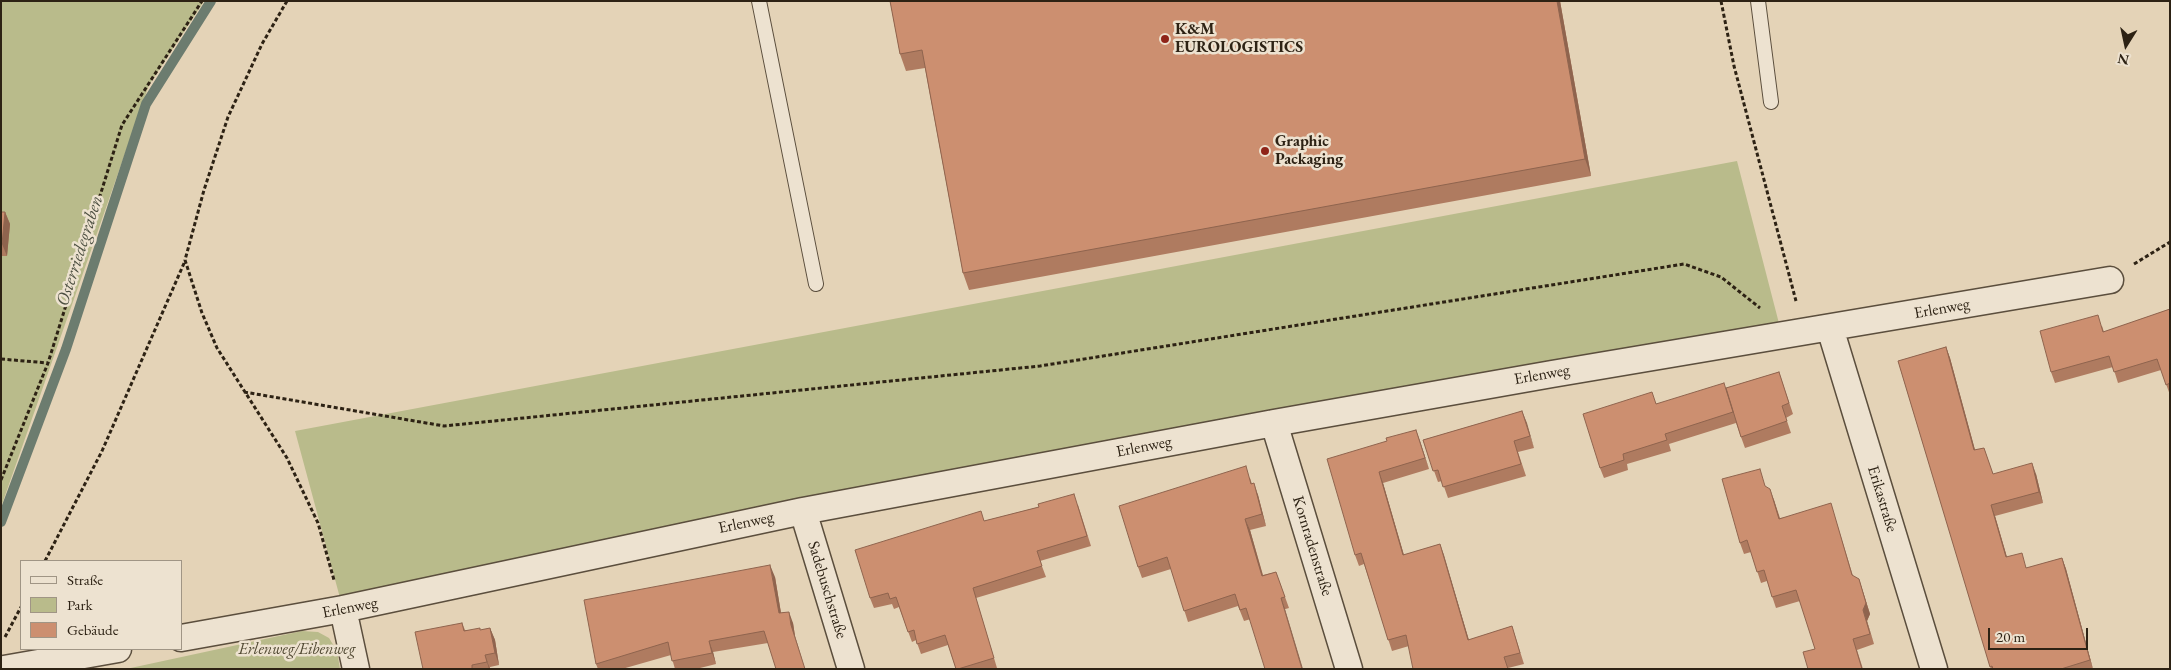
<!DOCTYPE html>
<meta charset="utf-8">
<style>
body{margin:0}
#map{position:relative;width:2171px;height:670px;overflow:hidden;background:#e4d3b7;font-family:"EB Garamond",serif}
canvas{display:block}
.frame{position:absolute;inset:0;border:2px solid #2d2214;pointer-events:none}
.legend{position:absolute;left:20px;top:560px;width:162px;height:90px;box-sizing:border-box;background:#ede2d0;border:1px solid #a09585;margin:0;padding:6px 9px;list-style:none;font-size:15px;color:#2d2214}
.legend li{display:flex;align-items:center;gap:10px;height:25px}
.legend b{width:25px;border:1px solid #a09585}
.north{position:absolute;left:2101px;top:20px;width:50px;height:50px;-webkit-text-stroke:4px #ede2d0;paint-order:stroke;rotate:190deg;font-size:14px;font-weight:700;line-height:20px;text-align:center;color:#2d2214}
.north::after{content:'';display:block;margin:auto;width:18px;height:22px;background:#2d2214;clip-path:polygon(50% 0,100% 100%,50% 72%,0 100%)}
.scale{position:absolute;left:1988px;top:628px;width:100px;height:22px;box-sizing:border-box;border:2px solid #2d2214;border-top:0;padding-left:6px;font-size:15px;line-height:18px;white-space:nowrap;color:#2d2214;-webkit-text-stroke:4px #ede2d0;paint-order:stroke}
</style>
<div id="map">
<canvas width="2171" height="670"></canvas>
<div class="frame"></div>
<ul class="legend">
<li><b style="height:6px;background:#ede2d0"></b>Straße</li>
<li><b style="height:14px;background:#b9bb8b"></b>Park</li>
<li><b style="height:14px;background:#cc8f70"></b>Gebäude</li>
</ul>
<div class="north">N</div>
<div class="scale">20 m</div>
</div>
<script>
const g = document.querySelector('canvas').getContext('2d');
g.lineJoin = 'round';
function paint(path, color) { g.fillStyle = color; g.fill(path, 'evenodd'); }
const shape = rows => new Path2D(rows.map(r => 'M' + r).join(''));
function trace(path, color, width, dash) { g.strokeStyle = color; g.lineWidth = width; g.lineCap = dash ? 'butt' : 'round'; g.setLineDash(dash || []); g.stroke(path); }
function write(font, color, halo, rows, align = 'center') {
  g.font = font + ' "EB Garamond",serif'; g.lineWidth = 5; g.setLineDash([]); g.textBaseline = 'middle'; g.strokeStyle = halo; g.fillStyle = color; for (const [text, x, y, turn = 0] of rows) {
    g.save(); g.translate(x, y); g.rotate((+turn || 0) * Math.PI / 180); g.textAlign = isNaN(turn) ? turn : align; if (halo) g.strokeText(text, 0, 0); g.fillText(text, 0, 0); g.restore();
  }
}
paint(shape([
 [1,1,204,1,149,85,1,507],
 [1737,161,1782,335,343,609,295,431],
 [302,631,318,632,329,638,337,651,340,669,126,669]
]), '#b9bb8b');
trace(shape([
 [1,522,66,349,146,104,211,1]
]), '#6c7c6f', 10);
const service = shape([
 [759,1,816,284],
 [1758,1,1771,102]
]);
const minor = shape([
 [1830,328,1934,669],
 [1274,423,1349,669],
 [803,511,851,669],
 [343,609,356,669],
 [181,638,343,609,803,511,1274,423,1552,374,2110,280],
 [4,669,118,649]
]);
trace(service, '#5b4e3d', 16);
trace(minor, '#5b4e3d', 29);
trace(shape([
 [287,1,262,44,228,117,204,190,185,260,202,313,217,348,287,458,318,523,334,580],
 [1721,1,1734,66,1796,301],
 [2134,264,2170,242],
 [1,359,48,363],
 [244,392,444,426,1040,366,1684,264,1721,277,1760,308],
 [1,480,48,363,122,125,202,1],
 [45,561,102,451,185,261],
 [5,637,21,607]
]), '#2d2214', 3, [4, 2.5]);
trace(service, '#ede2d0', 14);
trace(minor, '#ede2d0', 26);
paint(shape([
 [890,1,1560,1,1591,176,969,290,963,273,925,68,906,71,900,54],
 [1,212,5,212,10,224,7,256,1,256],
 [2170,309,2170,395,2161,370,2118,383,2113,367,2055,383,2051,372,2102,326,2104,332],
 [1946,347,1950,358,1975,450,1984,448,1993,474,2036,474,2043,503,1995,516,2007,557,2027,568,2062,558,2066,569,2093,669,1991,669,1898,361],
 [1779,372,1793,414,1786,418,1791,433,1745,448,1736,423,1669,444,1671,451,1627,464,1628,470,1604,478,1600,468,1656,404,1726,388],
 [1522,411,1534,448,1518,452,1526,476,1448,498,1442,481,1438,482,1423,440],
 [1416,430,1429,469,1383,483,1404,555,1440,544,1469,640,1512,626,1524,664,1508,668,1409,646,1392,651,1364,564,1359,566,1355,555,1387,441],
 [1250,478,1252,484,1258,495,1266,526,1250,530,1263,575,1276,572,1289,608,1244,621,1238,606,1188,622,1171,569,1142,578,1138,567],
 [1766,487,1774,500,1780,518,1834,514,1853,576,1859,579,1870,614,1867,621,1874,644,1857,650,1863,669,1808,669,1815,649,1800,601,1776,608,1767,581,1761,583,1751,552,1744,554,1740,543],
 [1078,505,1091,546,1040,561,1046,577,976,598,997,668,956,669,948,645,921,654,916,640,912,642,899,607,894,609,892,604,874,608,870,598,984,521,1039,507],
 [775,577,781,613,793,623,795,636,768,643,713,652,716,664,696,669,675,669,671,655,622,669,598,669,596,664],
 [462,623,465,630,481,630,490,628,495,640,499,665,490,667,490,669,423,669]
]), '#af7b60');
paint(shape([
 [1557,1,1560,1,1591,176,1585,159],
 [5,212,10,224,7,256,2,244],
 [1946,347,1950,358,1978,461,1974,450],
 [1522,411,1527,423,1534,448,1530,436],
 [1416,430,1420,441,1429,469,1425,458],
 [2032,463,2036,474,2043,503,2039,492],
 [1379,472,1383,483,1407,566,1403,555],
 [1254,483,1258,495,1266,526,1262,514],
 [1770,489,1774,500,1783,530,1779,519],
 [1991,505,1995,516,2010,568,2006,557],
 [1245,519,1250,530,1266,587,1262,576],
 [1440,544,1444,555,1472,651,1468,640],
 [2062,558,2066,569,2093,669,2090,660],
 [770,565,775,577,783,625,779,613],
 [1859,579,1870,614,1867,621,1874,644,1863,610],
 [1281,598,1285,609,1303,669,1302,669],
 [789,612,793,623,795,636,805,669,791,625],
 [490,628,495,640,499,665,495,653],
 [709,641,713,652,716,664,712,653],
 [485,655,490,669,489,669]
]), '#8f644e');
const building = shape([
 [890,1,1557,1,1585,159,963,273,922,50,900,54,890,1],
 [1,212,5,212,2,244,1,244,1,212],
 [2170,309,2170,383,2166,385,2157,359,2114,372,2109,356,2051,372,2040,331,2098,315,2103,332,2170,309],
 [1946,347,1974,450,1984,448,1993,474,2032,463,2039,492,1991,505,2006,557,2022,553,2026,568,2062,558,2090,660,2061,669,1993,669,1992,666,1990,667,1898,361,1946,347],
 [1779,372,1789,403,1782,406,1787,421,1741,437,1726,388,1779,372],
 [1724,383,1733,412,1665,434,1667,440,1623,454,1624,460,1600,468,1583,414,1652,392,1656,404,1724,383],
 [1522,411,1530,436,1514,441,1521,464,1443,487,1438,470,1433,471,1423,440,1522,411],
 [1416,430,1425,458,1379,472,1403,555,1440,544,1468,640,1512,626,1520,653,1504,657,1508,669,1413,669,1406,635,1388,640,1361,553,1355,555,1327,459,1387,441,1386,438,1416,430],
 [1246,466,1251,484,1254,483,1262,514,1245,519,1262,576,1276,572,1285,597,1281,598,1302,669,1265,669,1246,608,1240,610,1235,594,1184,611,1167,557,1138,567,1119,506,1246,466],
 [1760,469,1765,486,1770,489,1779,519,1831,503,1852,575,1859,579,1866,603,1863,610,1870,634,1853,639,1862,669,1808,669,1803,652,1815,649,1796,590,1772,597,1764,570,1757,572,1747,540,1740,543,1722,479,1760,469],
 [1074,494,1087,536,1037,551,1042,566,973,588,994,658,958,669,956,669,945,635,917,644,914,630,908,632,896,597,890,599,888,593,870,598,855,550,981,511,984,521,1039,507,1038,504,1074,494],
 [770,565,779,613,789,612,791,625,805,669,776,669,764,631,709,641,712,653,672,661,668,642,596,664,584,600,770,565],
 [462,623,464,631,480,628,480,630,490,628,495,653,485,655,487,662,472,665,472,669,423,669,415,632,462,623]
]);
paint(building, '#cc8f70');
trace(building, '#8f644e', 1);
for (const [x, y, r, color] of [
 [1165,39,5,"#8f2418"],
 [1265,151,5,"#8f2418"]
]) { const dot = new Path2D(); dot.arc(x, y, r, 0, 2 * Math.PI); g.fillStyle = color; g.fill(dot); trace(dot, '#ede2d0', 2); }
write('bold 16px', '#2d2214', '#ede2d0', [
 ["K&M",1175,30],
 ["EUROLOGISTICS",1175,48],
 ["Graphic",1275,142],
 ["Packaging",1275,160]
], 'left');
write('16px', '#2d2214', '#ede2d0', [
 ["Erlenweg",1942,309,-10],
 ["Erlenweg",1542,375,-10],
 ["Erlenweg",1144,447,-11],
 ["Erikastraße",1882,499,73],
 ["Erlenweg",746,523,-12],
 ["Kornradenstraße",1312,546,73],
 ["Sadebuschstraße",827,590,73],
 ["Erlenweg",350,608,-11]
]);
write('italic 16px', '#504832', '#ede2d0', [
 ["Erlenweg/Eibenweg",297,650]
]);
write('italic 18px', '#4c4f41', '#ede2d0', [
 ["Osterriedegraben",80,251,-72]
]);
</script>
